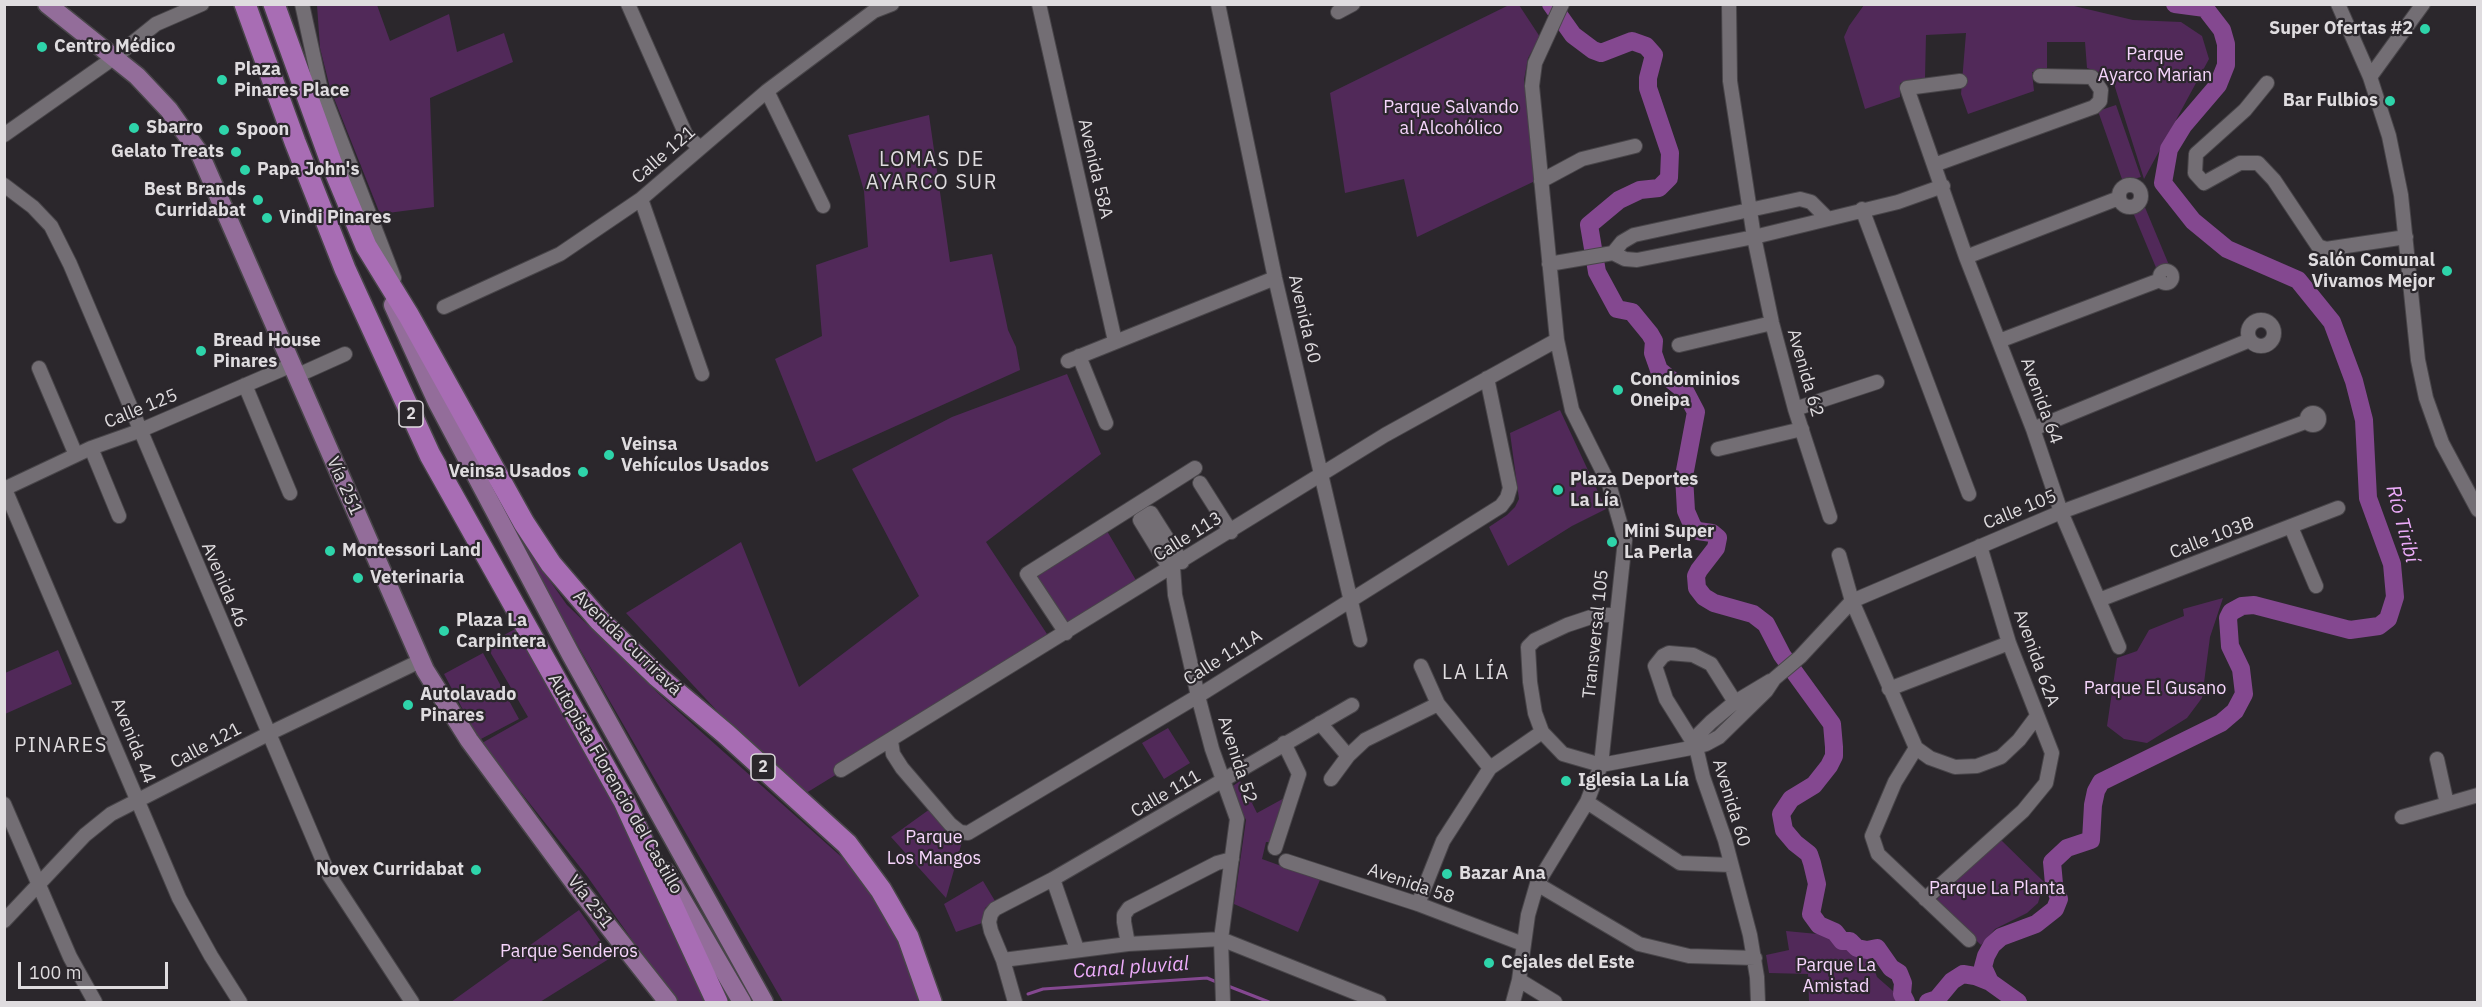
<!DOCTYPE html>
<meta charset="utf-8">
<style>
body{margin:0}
#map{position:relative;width:2482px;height:1007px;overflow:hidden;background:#2b272c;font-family:"IBM Plex Sans",sans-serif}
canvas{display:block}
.frame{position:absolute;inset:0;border:6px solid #dfdcdf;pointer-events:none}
.scale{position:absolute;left:18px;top:962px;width:150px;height:27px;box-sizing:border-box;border:3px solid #dfdcdf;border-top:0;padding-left:8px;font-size:18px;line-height:21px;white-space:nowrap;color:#dfdcdf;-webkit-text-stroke:4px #2b272c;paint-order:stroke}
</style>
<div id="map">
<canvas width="2482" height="1007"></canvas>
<div class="frame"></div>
<div class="scale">100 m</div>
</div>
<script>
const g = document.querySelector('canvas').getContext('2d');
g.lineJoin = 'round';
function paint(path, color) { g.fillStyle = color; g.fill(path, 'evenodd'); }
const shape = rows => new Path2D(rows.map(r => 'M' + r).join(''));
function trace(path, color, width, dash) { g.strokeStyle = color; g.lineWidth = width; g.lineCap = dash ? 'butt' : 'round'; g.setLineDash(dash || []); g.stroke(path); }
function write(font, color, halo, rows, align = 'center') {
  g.font = font + ' "IBM Plex Sans",sans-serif'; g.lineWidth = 4.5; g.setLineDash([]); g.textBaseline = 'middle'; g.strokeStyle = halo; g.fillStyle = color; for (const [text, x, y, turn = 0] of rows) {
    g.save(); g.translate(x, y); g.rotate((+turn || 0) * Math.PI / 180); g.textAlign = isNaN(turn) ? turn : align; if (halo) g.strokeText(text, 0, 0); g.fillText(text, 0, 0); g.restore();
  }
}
paint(shape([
 [317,5,377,5,390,41,449,14,457,52,504,33,513,62,430,98,434,207,380,214,330,88,320,48],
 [1509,5,1519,5,1540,37,1528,58,1524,80,1535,181,1417,237,1404,179,1345,193,1330,93],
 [1864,5,2070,5,2133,20,2181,22,2202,36,2209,59,2144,179,2113,81,2102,73,2087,68,2085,42,2047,42,2047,71,2032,72,2034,91,1968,114,1961,94,1966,33,1926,35,1925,78,1900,83,1900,97,1865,109,1844,37,1849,26],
 [2116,105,2141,177,2123,182,2098,111],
 [929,115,950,262,992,254,1008,330,1016,347,1020,370,816,462,775,359,822,336,816,265,868,247,864,191,848,135],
 [2144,205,2169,265,2157,270,2132,210],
 [1067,374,1101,454,986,542,1047,634,974,690,798,798,626,613,741,542,799,687,919,596,852,469,952,417],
 [1560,410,1606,509,1572,526,1508,566,1489,527,1507,515,1515,507,1519,499,1510,433],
 [501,512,567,605,661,696,846,861,871,889,895,933,916,988,920,1002,783,1002],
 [1107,531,1140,587,1065,623,1035,576],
 [2223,598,2210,637,2202,698,2187,718,2147,743,2124,739,2107,726,2117,658,2137,651,2149,630,2184,616,2183,609],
 [515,629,632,833,713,1002,676,1002,587,876,482,743,528,717,486,645],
 [58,650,72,684,5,714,5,673],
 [483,653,519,719,479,740,444,674],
 [1168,728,1190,763,1164,779,1142,743],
 [1240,781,1249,796,1255,794,1259,799,1252,803,1257,813,1288,796,1273,842,1266,842,1262,859,1320,880,1298,932,1234,904,1246,820,1230,788],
 [930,809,962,842,946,898,891,837],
 [2000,839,2044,882,2038,903,2027,913,1995,929,1981,945,1935,901],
 [983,881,995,901,985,908,982,923,956,932,944,904],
 [579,910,612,957,540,1002,451,1002],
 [1786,931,1828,935,1853,954,1871,960,1877,977,1893,991,1896,1002,1809,1002,1808,974,1769,973,1766,955,1789,950]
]), '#512959');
trace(shape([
 [1228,986,1269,1002],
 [1028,994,1043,989,1207,978,1219,983]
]), '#844890', 3);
trace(shape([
 [1551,4,1573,35,1593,50,1601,53,1632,41,1646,46,1654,55,1648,78,1648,88,1670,153,1669,178,1659,188,1640,190,1619,200,1589,225,1597,272,1617,309,1632,312,1650,334,1654,341,1653,353,1659,370,1685,391,1696,412,1684,476,1686,511,1693,527,1698,531,1712,533,1718,538,1716,548,1699,570,1696,576,1697,588,1704,597,1714,603,1753,614,1766,624,1782,655,1832,724,1834,747,1834,756,1829,766,1814,785,1791,799,1781,814,1784,830,1795,843,1809,854,1812,863,1817,884,1811,914,1819,925,1835,932,1842,941,1850,941,1857,948,1867,950,1877,948,1891,968,1899,973,1903,983,1902,994,1906,1002],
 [1928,1002,1937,999,1952,981,1963,974,1975,976,1990,982],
 [2018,1002,1990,982,1983,967,1986,956,1992,945,2001,937,2036,924,2055,909,2059,899,2054,884,2052,862,2067,848,2091,840,2093,805,2096,791,2101,782,2221,723,2235,711,2244,694,2241,669,2230,646,2228,618,2231,612,2242,606,2254,605,2350,630,2379,626,2388,619,2395,597,2392,564,2368,498,2364,420,2354,381,2332,322,2298,280,2227,249,2193,221,2163,183,2169,149,2183,126,2218,85,2226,65,2226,44,2222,30,2205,8,2175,4]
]), '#844890', 18);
const minor = shape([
 [302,4,320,86,394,278],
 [628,4,686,135,700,148],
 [1039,4,1115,341],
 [1218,4,1275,278,1360,640],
 [1729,4,1730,81,1754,237,1772,323,1795,409,1830,517],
 [2338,4,2370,77,2389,136,2401,195,2418,360,2426,398,2442,443,2478,510],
 [1338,12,1353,4],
 [2370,77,2423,4],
 [1960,81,1907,88,1966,257,2033,429,2061,512,2119,647],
 [2267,83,2245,110,2196,154,2195,173,2204,183,2240,163,2258,163,2274,180,2318,246,2326,249,2406,237],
 [767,91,823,206],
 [4,135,115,57,156,24,202,4],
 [1934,165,2094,107,2100,101,2101,90,2092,77,2040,76],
 [1541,181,1582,159,1635,146],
 [4,185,33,207,51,226,70,264,329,875,412,1002],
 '2119 196a11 11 0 1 1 22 0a11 11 0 1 1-22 0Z',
 [641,199,702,374],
 [1862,209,1969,494],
 [1613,253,1625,259,1637,260,1754,237,1898,202,1943,186],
 [1966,257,2119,198],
 [1549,264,1613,253,1622,242,1634,235,1800,199,1811,202,1827,218],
 '2160 277a6 6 0 1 1 12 0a6 6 0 1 1-12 0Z',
 [444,307,560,254,641,199,767,91,874,11,892,4],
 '2248 333a13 13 0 1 1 26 0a13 13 0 1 1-26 0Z',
 [1999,341,2160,280],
 [1679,345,1772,323],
 [1079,356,1106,423],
 [1068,361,1275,278],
 [39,368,76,455],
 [296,376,345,354],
 [245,385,290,493],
 [1795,409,1877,382],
 '2307 419a6 6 0 1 1 12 0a6 6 0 1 1-12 0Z',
 [2033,429,2250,340],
 [91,448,119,516],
 [1718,449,1802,429],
 [1200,483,1231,532],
 [4,487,179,898,211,956,240,1002],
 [4,489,91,448,139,431,292,365],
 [2291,527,2316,586],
 [1839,555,1852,601,1916,748],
 [1173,567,1175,595,1198,696,1212,749,1237,819,1221,939,1223,1002],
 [1170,569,1140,520,1151,513,1182,562],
 [2099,600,2338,508],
 [1615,615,1597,615,1567,625,1535,640,1528,647,1530,682,1535,713,1542,732,1563,754,1601,765,1696,747,1706,744,1719,737,1766,691,1774,679,1800,657,1852,601,2061,512,2308,421],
 [1066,633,1027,574,1195,468],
 [1421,666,1438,704,1490,768],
 [1889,689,2009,643],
 [1735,702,1711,664,1693,655,1669,653,1663,656,1655,666,1666,699,1696,747,1703,777,1725,840,1750,935,1757,977,1758,1002],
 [1320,723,1348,756],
 [891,741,893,754,902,768,950,824,960,832,968,833,1198,696,1501,506,1507,498,1510,488,1487,378],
 [1696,747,1698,735,1711,722,1735,702,1770,681],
 [1916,748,1895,782,1872,836,1878,854,1969,940],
 [1916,748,1930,758,1955,767,1977,766,2001,757,2019,740,2037,716],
 [2437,759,2447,804],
 [841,770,1385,435,1557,340],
 [1331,779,1348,756,1365,740,1438,704],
 [1587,802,1680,863,1731,865],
 [4,804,70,957,95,1002],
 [2402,817,2478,795],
 [1275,848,1299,774,1284,743],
 [1286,861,1418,904,1523,944],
 [1053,879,1077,949],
 [1537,884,1639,944,1689,956,1755,958],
 [1925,899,2023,811,2046,783,2052,753,2009,643,1980,546],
 [1418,904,1443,841,1490,768,1542,732],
 [4,921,85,835,111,814,268,734,420,661],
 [1128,944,1124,922,1124,915,1129,908,1217,863,1232,859],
 [1003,960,1128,944,1221,939,1379,1002],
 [1519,980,1555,1002],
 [1015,1002,1003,960,991,931,989,922,991,914,995,909,1053,879,1352,705],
 [1513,1002,1519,980,1528,915,1537,884,1587,802,1601,765,1625,540,1609,484,1572,410,1557,340,1532,86,1535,63,1562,4]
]);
const major = shape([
 [47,4,137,76,169,110,200,154,425,670,469,740,578,888,668,1002],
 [393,305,437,402,571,655,764,1002],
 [666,872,742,1002]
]);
const highway = shape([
 [245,4,295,142,345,269,430,455,624,801,717,1002],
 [274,4,331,162,366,246,409,316,524,523,551,564,599,620,657,676,726,734,847,844,881,890,908,937,931,1002]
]);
trace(minor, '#484549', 16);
trace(major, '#484549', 21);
trace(highway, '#484549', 24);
trace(minor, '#736e74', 14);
trace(major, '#936d9a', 18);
trace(highway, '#a86db4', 21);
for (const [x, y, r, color] of [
 [2425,29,6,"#2ed4aa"],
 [42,47,6,"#2ed4aa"],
 [222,80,6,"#2ed4aa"],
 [2390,101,6,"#2ed4aa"],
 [134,128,6,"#2ed4aa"],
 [224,130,6,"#2ed4aa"],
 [236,152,6,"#2ed4aa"],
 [245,170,6,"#2ed4aa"],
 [258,200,6,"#2ed4aa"],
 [267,218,6,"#2ed4aa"],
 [2447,271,6,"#2ed4aa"],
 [201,351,6,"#2ed4aa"],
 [1618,390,6,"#2ed4aa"],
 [609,455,6,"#2ed4aa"],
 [583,472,6,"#2ed4aa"],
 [1558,490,6,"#2ed4aa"],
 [1612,542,6,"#2ed4aa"],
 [330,551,6,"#2ed4aa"],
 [358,578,6,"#2ed4aa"],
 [444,631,6,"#2ed4aa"],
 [408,705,6,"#2ed4aa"],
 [1566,781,6,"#2ed4aa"],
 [476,870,6,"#2ed4aa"],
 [1447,874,6,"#2ed4aa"],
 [1489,963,6,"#2ed4aa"]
]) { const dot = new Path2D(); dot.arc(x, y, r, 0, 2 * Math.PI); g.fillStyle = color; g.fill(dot); trace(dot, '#2b272c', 2); }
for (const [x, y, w] of [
 [411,414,24],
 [763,767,24]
]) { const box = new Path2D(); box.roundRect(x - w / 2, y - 13, w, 26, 4.5); g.fillStyle = '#2b272c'; g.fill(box); trace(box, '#dfdcdf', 1.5); }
write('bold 16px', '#dfdcdf', null, [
 ["2",411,414],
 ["2",763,767]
]);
write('bold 18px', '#dfdcdf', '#2b272c', [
 ["Super Ofertas #2",2413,29,"right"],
 ["Centro Médico",54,47],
 ["Plaza",234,70],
 ["Pinares Place",234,91],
 ["Bar Fulbios",2378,101,"right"],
 ["Sbarro",146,128],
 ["Spoon",236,130],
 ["Gelato Treats",224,152,"right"],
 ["Papa John's",257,170],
 ["Best Brands",246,190,"right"],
 ["Curridabat",246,211,"right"],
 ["Vindi Pinares",279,218],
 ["Salón Comunal",2435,261,"right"],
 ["Vivamos Mejor",2435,282,"right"],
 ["Bread House",213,341],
 ["Pinares",213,362],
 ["Condominios",1630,380],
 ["Oneipa",1630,401],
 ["Veinsa",621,445],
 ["Vehículos Usados",621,466],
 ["Veinsa Usados",571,472,"right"],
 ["Plaza Deportes",1570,480],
 ["La Lía",1570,501],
 ["Mini Super",1624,532],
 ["La Perla",1624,553],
 ["Montessori Land",342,551],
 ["Veterinaria",370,578],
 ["Plaza La",456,621],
 ["Carpintera",456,642],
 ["Autolavado",420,695],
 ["Pinares",420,716],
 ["Iglesia La Lía",1578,781],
 ["Novex Curridabat",464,870,"right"],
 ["Bazar Ana",1459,874],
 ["Cejales del Este",1501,963]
], 'left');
write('18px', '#f6d5fc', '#2b272c', [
 ["Parque",2155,55],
 ["Ayarco Marian",2155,76],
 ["Parque Salvando",1451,108],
 ["al Alcohólico",1451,129],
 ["Parque El Gusano",2155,689],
 ["Parque",934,838],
 ["Los Mangos",934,859],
 ["Parque La Planta",1997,889],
 ["Parque Senderos",569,952],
 ["Parque La",1836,966],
 ["Amistad",1836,987]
]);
write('18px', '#dfdcdf', '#2b272c', [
 ["Calle 121",664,155,-41],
 ["Avenida 58A",1095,169,77],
 ["Avenida 60",1304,319,77],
 ["Avenida 62",1805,373,74],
 ["Avenida 64",2041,401,70],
 ["Calle 125",141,409,-22],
 ["Vía 251",344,486,66],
 ["Calle 105",2020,510,-22],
 ["Calle 113",1188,537,-32],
 ["Calle 103B",2212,538,-21],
 ["Avenida 46",224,585,67],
 ["Transversal 105",1596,634,-84],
 ["Avenida Curriravá",627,643,44],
 ["Calle 111A",1223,658,-32],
 ["Avenida 62A",2036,658,70],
 ["Avenida 44",133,741,68],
 ["Calle 121",206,746,-28],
 ["Avenida 52",1237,760,72],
 ["Autopista Florencio del Castillo",615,784,60],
 ["Calle 111",1166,794,-30],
 ["Avenida 60",1731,803,73],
 ["Avenida 58",1411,884,19],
 ["Vía 251",590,902,52]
]);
g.letterSpacing = '1.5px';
write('20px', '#dfdcdf', '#2b272c', [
 ["LOMAS DE",932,160],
 ["AYARCO SUR",932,183],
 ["LA LÍA",1476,673],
 ["PINARES",61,746]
]);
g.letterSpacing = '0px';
write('italic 20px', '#edacfa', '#2b272c', [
 ["Río Tiribí",2402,524,75],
 ["Canal pluvial",1131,968,-4]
]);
</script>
